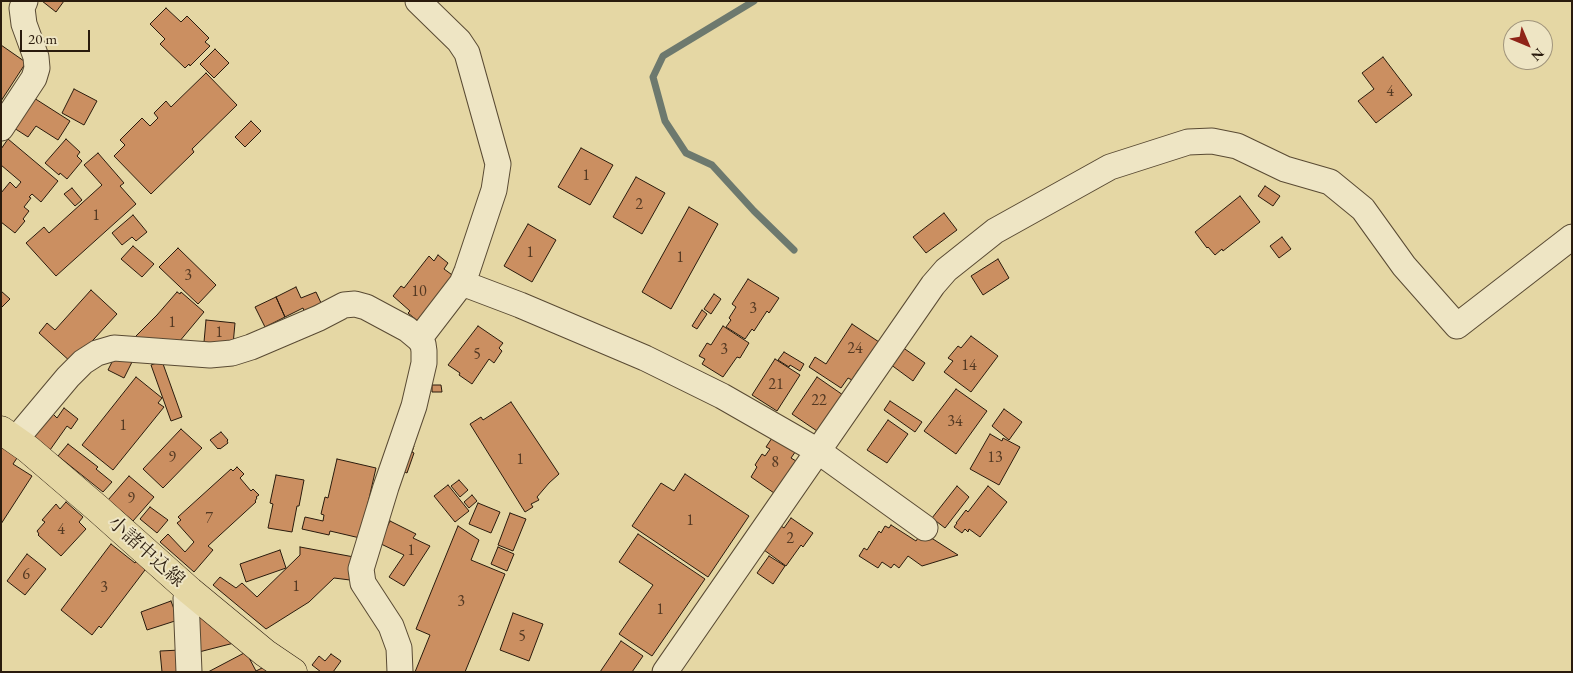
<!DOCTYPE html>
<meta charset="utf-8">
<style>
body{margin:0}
#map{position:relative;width:1573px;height:673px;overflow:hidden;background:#e5d7a4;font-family:"EB Garamond",serif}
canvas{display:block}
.frame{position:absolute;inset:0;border:2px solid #2a1b0d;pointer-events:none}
.north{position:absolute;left:1503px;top:20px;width:50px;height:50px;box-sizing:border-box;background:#eee5c4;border:1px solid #a0947b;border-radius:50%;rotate:135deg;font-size:14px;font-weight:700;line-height:20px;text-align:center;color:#2a1b0d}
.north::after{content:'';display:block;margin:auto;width:18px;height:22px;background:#8f2418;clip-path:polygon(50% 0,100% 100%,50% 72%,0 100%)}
.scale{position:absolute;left:20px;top:30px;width:70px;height:22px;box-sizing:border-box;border:2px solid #2a1b0d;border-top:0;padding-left:6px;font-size:15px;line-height:18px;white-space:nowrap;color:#2a1b0d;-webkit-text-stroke:4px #eee5c4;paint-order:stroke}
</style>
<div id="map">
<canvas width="1573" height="673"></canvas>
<div class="frame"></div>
<div class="north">N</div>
<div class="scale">20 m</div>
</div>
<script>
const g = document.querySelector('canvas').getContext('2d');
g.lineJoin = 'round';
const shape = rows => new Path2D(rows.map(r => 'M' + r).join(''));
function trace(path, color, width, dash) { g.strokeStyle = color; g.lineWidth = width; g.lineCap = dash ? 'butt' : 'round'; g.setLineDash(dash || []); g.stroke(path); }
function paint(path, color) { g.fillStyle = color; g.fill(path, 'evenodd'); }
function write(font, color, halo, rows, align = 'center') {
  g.font = font + ' "EB Garamond","Noto Serif JP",serif'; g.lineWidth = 4; g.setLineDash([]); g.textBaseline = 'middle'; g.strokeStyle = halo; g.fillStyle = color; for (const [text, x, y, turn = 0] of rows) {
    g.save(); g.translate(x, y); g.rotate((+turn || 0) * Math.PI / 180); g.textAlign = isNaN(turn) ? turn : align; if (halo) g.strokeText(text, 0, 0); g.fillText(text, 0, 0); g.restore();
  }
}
trace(shape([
 [754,1,663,56,653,77,665,121,686,153,712,165,754,211,794,250]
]), '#6d796e', 7);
const building = shape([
 [42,1,64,1,56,12,42,1],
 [166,8,181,22,187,16,209,38,205,42,210,46,190,66,189,64,185,68,160,44,165,39,150,24,166,8],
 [1,45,24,61,23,62,25,64,1,101,1,45],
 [215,49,229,63,214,78,200,64,215,49],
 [1383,57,1412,95,1376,123,1358,101,1374,89,1362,73,1383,57],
 [206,73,237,105,192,149,194,152,151,194,114,156,125,145,120,140,142,118,150,126,158,118,154,113,166,101,171,107,206,73],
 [74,89,97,101,84,125,62,113,74,89],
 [34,98,70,121,58,140,36,126,28,137,14,128,34,98],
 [251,121,261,131,245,147,235,137,251,121],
 [8,139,58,181,41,202,32,194,29,197,31,198,24,207,29,211,23,219,25,221,15,233,1,222,1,193,10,182,16,188,21,182,1,165,1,149,8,139],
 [66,139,80,152,77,156,82,161,67,179,60,173,59,175,45,163,66,139],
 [581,148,613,165,590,205,558,187,581,148],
 [98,153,124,183,120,186,136,204,56,276,26,243,44,227,49,233,102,185,84,165,98,153],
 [636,177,665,193,642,234,613,217,636,177],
 [1265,186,1280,196,1273,206,1258,196,1265,186],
 [72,188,82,200,75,206,64,194,72,188],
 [1240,196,1260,222,1223,251,1222,249,1215,255,1208,247,1207,248,1195,232,1240,196],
 [689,207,718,224,671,309,642,292,689,207],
 [944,213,957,230,926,253,913,237,944,213],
 [133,215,147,232,136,241,132,237,122,245,112,233,133,215],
 [528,224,556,240,532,282,504,266,528,224],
 [1282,237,1291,249,1279,258,1270,246,1282,237],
 [133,246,154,264,142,277,121,259,133,246],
 [178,248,216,285,198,304,159,267,178,248],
 [438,255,448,263,444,269,455,277,419,322,408,313,410,311,393,296,401,286,404,288,429,256,434,261,438,255],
 [998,259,1009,278,983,295,971,276,998,259],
 [748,279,779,298,769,313,767,311,754,331,752,329,745,339,726,327,731,320,729,318,736,307,732,304,748,279],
 [296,287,301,298,316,292,322,305,305,313,303,308,285,317,276,297,296,287],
 [91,290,117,314,72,363,39,333,47,323,55,330,91,290],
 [1,291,10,299,1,308,1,291],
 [177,292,180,294,181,292,204,312,174,348,132,340,157,315,177,292],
 [714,294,721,299,711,314,704,309,714,294],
 [276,297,285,317,265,327,255,307,276,297],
 [702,310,707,314,697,329,692,326,702,310],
 [206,320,235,323,233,345,204,342,206,320],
 [852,324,879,342,860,370,859,369,852,380,848,378,841,388,809,367,815,357,826,364,852,324],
 [478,326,503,343,499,348,502,351,494,363,489,359,472,384,459,375,460,373,448,365,478,326],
 [723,326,749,343,740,358,737,357,723,377,702,364,705,359,699,356,707,343,711,345,723,326],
 [971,336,998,356,971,392,944,372,953,361,948,358,958,346,961,348,971,336],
 [902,347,925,363,913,381,890,364,902,347],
 [117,352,133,360,124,378,108,370,117,352],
 [784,352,804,364,800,371,790,365,789,367,778,360,784,352],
 [775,359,800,375,777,411,752,395,775,359],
 [162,361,182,417,171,421,151,365,162,361],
 [136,377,162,398,158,403,164,407,113,470,82,445,136,377],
 [817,377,843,395,817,431,792,414,817,377],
 [432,385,441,385,442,392,432,392,432,385],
 [956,389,987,411,956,454,924,431,956,389],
 [890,401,922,422,915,432,884,410,890,401],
 [511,402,559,474,549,483,537,497,539,500,531,504,533,507,525,512,470,424,481,417,483,420,511,402],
 [64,408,78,419,71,429,67,426,50,450,32,435,51,412,57,418,64,408],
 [1004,409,1022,422,1009,440,992,426,1004,409],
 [888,420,908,434,887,463,867,450,888,420],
 [181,429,202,448,163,488,143,469,181,429],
 [221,432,228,440,227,441,228,443,220,449,219,448,218,449,210,440,221,432],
 [776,432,798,448,791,458,796,461,774,493,751,477,757,467,755,465,762,454,765,456,770,449,766,447,776,432],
 [990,434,1002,441,1003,438,1020,447,999,485,970,469,990,434],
 [1,443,19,455,13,464,32,476,1,524,1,443],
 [68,444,98,467,96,469,112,482,103,492,58,456,68,444],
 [409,444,414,446,412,452,414,453,407,473,400,470,409,444],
 [337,459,376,468,360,538,330,531,329,535,302,529,305,517,323,521,324,515,321,514,325,497,328,498,337,459],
 [237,467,244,474,240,478,251,491,253,489,259,495,256,497,257,498,255,501,256,502,208,546,213,550,194,572,160,542,168,534,185,552,194,542,177,523,181,520,178,517,231,469,233,471,237,467],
 [685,474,749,516,708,577,632,526,661,483,674,491,685,474],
 [276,475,304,480,299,506,297,506,292,532,268,528,273,504,270,503,276,475],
 [129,476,154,497,133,521,108,500,129,476],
 [459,480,468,490,460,497,451,486,459,480],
 [448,485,469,511,455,522,434,496,448,485],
 [957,486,969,497,945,528,932,518,957,486],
 [988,486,1007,502,980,537,969,529,968,532,965,529,962,533,954,527,957,523,956,523,966,510,968,512,988,486],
 [472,495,477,501,469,508,464,502,472,495],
 [66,502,83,517,79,522,86,529,61,556,38,535,39,534,37,531,45,522,42,520,56,504,60,509,66,502],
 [478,503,500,512,491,533,469,524,478,503],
 [150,507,168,520,157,533,140,519,150,507],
 [510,513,526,519,513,551,498,545,510,513],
 [791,518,813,533,803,547,801,545,786,566,764,550,781,526,784,528,791,518],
 [390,521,416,534,413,538,430,546,404,586,389,577,404,555,379,543,390,521],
 [891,525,916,541,922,532,958,555,922,566,908,556,899,568,894,564,891,568,882,562,878,568,859,556,864,548,867,550,879,531,881,533,885,526,889,528,891,525],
 [458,526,479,540,471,560,505,574,465,672,415,672,430,635,416,629,458,526],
 [638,534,705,579,652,656,619,634,653,585,619,562,638,534],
 [111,544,135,563,138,558,148,566,101,628,99,626,92,635,61,610,111,544],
 [300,547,354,557,350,580,334,578,309,602,266,629,213,585,220,577,236,588,242,583,257,597,300,555,300,547],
 [498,547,514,554,507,571,491,564,498,547],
 [280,550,286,568,246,582,240,564,280,550],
 [27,554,46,569,25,595,7,581,27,554],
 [769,556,785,566,773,584,757,573,769,556],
 [171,601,178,620,147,630,141,612,171,601],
 [199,611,234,643,199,652,199,611],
 [513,613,543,624,529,661,500,650,513,613],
 [621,641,643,656,632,672,600,672,621,641],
 [181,650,182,672,162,672,160,651,181,650],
 [246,652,256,671,264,667,266,672,208,672,246,652],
 [331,654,341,661,333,672,321,672,312,665,319,656,325,661,331,654]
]);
paint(building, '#cb8f61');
trace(building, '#2a1b0d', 1);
const minor = shape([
 [418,1,459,41,467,53,498,164,494,190,467,271,462,283],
 [1,128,34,78,37,68,36,57,24,24,22,8,25,1],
 [419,339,462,283,520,305,645,358,722,396,818,451,925,528],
 [16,439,68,377,83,362,97,353,114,348,210,355,232,353,251,347,319,318,344,305,355,304,366,307,407,329,419,339,423,344,424,351,424,363,414,406,386,487,361,569,363,583,391,626,399,648,400,672],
 [189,672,186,598,190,591],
 [665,672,933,285,946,270,995,231,1110,167,1188,142,1212,141,1237,146,1285,169,1330,182,1363,209,1404,266,1457,326,1572,237]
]);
const major = shape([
 [1,430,28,449,97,508,190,591,265,653,293,672]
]);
trace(minor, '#594a33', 27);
trace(major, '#2a1b0d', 29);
trace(minor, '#eee5c4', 25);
trace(major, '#e5d7a4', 28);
write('16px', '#523822', null, [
 ["4",1390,92],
 ["1",586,176],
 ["2",639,205],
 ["1",96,216],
 ["1",530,253],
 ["1",680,258],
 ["3",188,276],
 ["10",419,292],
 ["3",753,309],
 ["1",172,323],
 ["1",219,333],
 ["24",855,349],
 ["3",724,350],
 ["5",477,355],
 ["14",969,366],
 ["21",776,385],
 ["22",819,401],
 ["34",955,422],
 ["1",123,426],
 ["9",172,458],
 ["13",995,458],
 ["1",520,460],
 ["8",775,463],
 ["9",131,499],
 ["7",209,519],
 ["1",690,521],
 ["4",61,530],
 ["2",790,539],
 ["1",411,551],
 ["6",26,575],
 ["1",296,587],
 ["3",104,588],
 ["3",461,602],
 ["1",660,610],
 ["5",522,637]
]);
write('19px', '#2a1b0d', '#eee5c4', [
 ["小諸中込線",146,552,42]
]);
</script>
